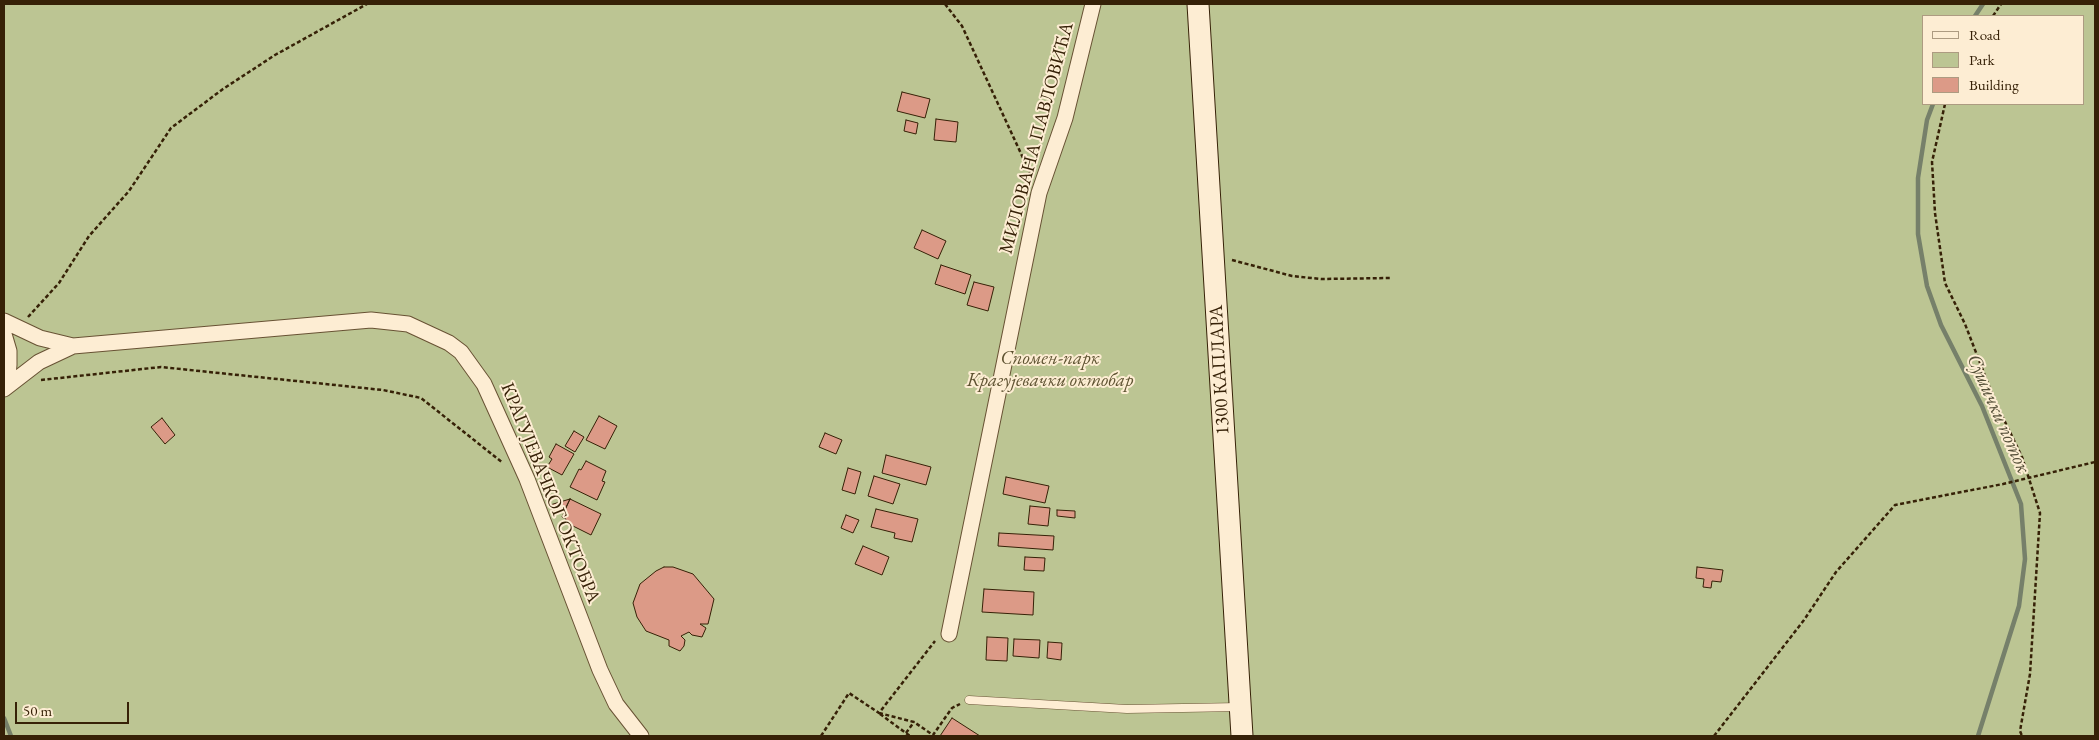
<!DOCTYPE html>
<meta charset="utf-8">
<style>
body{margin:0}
#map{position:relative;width:2099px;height:740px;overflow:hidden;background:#fce4bc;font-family:"EB Garamond",serif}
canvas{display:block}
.frame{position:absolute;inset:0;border:5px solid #362107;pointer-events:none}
.legend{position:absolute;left:1922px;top:15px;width:162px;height:90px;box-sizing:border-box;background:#fdedd3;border:1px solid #ad9b81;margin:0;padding:6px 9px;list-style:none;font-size:15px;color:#362107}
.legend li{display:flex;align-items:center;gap:10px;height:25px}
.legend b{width:25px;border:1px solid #ad9b81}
.scale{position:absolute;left:15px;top:702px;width:114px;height:22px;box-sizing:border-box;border:2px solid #362107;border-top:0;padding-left:6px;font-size:15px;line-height:18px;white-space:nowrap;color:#362107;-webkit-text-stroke:4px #fdedd3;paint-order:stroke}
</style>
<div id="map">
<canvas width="2099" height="740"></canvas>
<div class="frame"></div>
<ul class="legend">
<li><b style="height:6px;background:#fdedd3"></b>Road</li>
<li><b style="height:14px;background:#bcc593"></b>Park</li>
<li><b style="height:14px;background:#dc9a87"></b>Building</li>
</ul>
<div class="scale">50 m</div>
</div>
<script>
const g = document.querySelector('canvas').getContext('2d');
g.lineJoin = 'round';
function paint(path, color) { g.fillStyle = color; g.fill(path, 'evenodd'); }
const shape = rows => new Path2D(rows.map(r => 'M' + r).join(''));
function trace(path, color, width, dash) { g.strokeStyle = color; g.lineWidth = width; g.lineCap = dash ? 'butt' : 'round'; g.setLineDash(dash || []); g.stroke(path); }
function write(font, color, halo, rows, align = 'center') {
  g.font = font + ' "EB Garamond",serif'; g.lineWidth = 4; g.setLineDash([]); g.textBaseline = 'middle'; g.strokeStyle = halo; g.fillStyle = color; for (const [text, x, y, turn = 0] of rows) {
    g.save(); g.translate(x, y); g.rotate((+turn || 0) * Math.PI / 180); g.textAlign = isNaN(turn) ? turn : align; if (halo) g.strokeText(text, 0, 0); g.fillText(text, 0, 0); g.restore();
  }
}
paint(shape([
 [4,4,2095,4,2095,736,4,736],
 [1923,16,2083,16,2083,104,1923,104]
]), '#bcc593');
trace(shape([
 [1975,16,1983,4],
 [1933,104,1927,120,1918,178,1918,234,1927,286,1941,325,1982,406,2021,504,2025,559,2019,606,1978,736],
 [4,718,11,736]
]), '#76806a', 4.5);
const building = shape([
 [902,92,930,99,925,118,897,111,902,92],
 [936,119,958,122,956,142,934,140,936,119],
 [906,120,918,123,916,134,904,131,906,120],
 [922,230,946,241,938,259,914,248,922,230],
 [941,265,971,275,965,294,935,284,941,265],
 [974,282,994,287,988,311,967,305,974,282],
 [599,416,617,426,605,449,586,440,599,416],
 [162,418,175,435,165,444,151,427,162,418],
 [574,431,584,437,575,452,565,446,574,431],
 [825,433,842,440,836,454,819,447,825,433],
 [556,444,574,454,562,475,547,467,552,459,549,457,556,444],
 [886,455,931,467,926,485,882,473,886,455],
 [586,461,606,471,602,481,605,482,597,500,570,487,579,469,581,470,586,461],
 [848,468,861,472,855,494,842,490,848,468],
 [874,476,900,484,893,504,868,496,874,476],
 [1006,477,1049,486,1045,503,1003,494,1006,477],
 [570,499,601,514,591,535,565,522,566,519,562,517,570,499],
 [570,499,564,511,553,514,550,505,570,499],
 [1030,506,1050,508,1048,526,1028,524,1030,506],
 [876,509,918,519,912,542,894,538,895,533,871,527,876,509],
 [1057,510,1075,511,1075,518,1057,516,1057,510],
 [846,515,859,520,853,533,841,528,846,515],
 [999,533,1054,536,1053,550,998,546,999,533],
 [863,546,889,557,882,575,855,564,863,546],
 [1025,557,1045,558,1044,571,1024,570,1025,557],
 [664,567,673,567,693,574,714,599,708,624,700,624,706,628,702,637,692,635,689,632,681,636,685,640,684,646,680,651,669,646,669,640,646,631,637,617,633,603,640,584,656,571,664,567],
 [1697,567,1723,570,1721,582,1712,581,1711,588,1703,587,1704,579,1696,578,1697,567],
 [984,589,1034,592,1033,615,982,612,984,589],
 [987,637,1008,638,1007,661,986,660,987,637],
 [1014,639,1040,640,1039,658,1013,656,1014,639],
 [1048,642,1062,643,1061,660,1047,658,1048,642],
 [952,718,980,736,940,736,952,718]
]);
paint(building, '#dc9a87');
trace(building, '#362107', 1);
const lane = shape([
 [969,700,1127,709,1239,707]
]);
const street = shape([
 [4,321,40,338,73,346,371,320,408,324,449,343,461,352,484,384,527,479,600,670,616,704,641,736],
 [4,334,9,351,9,365,8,375,4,386],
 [4,389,39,362,73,346],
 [949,634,1039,193,1065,118,1093,4]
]);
const secondary = shape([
 [1198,4,1242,736]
]);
trace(lane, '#685234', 9);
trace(street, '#685234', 17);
trace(secondary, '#362107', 23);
trace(shape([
 [945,4,962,26,1030,173],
 [1993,16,2001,4],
 [1945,104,1932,162,1935,213,1945,283,1965,324,1994,399,2022,457,2040,513,2030,674,2020,731,2022,736],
 [1232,260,1292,276,1321,279,1390,278],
 [28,317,59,283,89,236,129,191,171,128,223,89,275,55,367,4],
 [41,380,161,367,383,390,421,398,503,463],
 [879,713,914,722,933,735,952,708,960,704],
 [880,714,910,736],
 [906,733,914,722],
 [821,736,849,693,879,713,935,641],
 [1714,736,1804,620,1836,572,1895,505,2003,484,2095,462]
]), '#362107', 2.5, [4, 2.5]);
trace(lane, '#fdedd3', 8);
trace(street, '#fdedd3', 15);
trace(secondary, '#fdedd3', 21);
write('19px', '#362107', '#fdedd3', [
 ["МИЛОВАНА ПАВЛОВИЋА",1037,138,-75],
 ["1300 КАПЛАРА",1220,370,-93],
 ["КРАГУЈЕВАЧКОГ ОКТОБРА",550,493,68]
]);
write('italic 19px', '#5e5231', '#fdedd3', [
 ["Спомен-парк",1050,359],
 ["Крагујевачки октобар",1050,381]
]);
write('italic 20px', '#565039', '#fdedd3', [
 ["Сушички поток",1998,414,66]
]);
</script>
